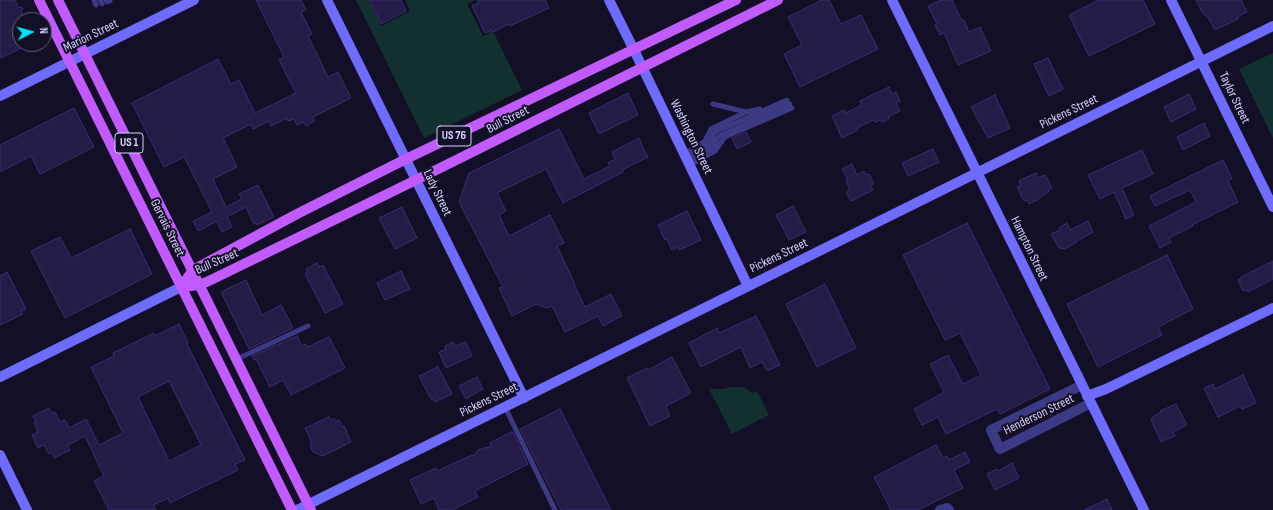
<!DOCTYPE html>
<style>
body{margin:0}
#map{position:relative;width:1273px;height:510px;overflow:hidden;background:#130f26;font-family:"Sofia Sans Condensed",sans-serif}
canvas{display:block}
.north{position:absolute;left:12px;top:12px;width:40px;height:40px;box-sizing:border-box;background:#130f26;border:1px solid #625e7d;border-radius:50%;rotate:84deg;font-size:11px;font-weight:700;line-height:16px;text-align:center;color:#d9d4ff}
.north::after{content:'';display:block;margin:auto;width:14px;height:18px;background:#00e5ff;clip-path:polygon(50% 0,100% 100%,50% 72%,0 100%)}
</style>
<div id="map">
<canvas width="1273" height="510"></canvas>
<div class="north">N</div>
</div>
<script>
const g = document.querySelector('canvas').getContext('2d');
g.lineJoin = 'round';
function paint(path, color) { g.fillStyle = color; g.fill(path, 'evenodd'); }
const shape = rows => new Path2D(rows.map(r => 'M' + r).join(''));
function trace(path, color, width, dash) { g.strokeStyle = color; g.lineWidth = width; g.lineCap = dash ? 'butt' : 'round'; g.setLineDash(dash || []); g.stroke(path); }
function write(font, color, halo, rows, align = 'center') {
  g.font = font + ' "Sofia Sans Condensed",sans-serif'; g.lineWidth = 4; g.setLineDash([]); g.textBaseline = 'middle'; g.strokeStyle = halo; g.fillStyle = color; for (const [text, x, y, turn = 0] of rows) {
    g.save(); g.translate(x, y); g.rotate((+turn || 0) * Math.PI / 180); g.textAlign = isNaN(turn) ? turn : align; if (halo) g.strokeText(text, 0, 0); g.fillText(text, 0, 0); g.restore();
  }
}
paint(shape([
 [356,0,368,0,381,26,410,11,405,0,475,0,467,4,483,36,493,31,522,90,424,138],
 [1273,53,1273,138,1239,69],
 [730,387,743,387,747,389,749,392,752,393,757,391,769,415,732,434,709,389,723,389]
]), '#12302f');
const building = shape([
 [0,0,15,0,18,7,23,8,21,12,25,20,20,20,20,49,0,58,0,0],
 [256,0,301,0,306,10,301,12,312,34,308,36,328,77,338,72,351,98,313,117,315,121,306,126,303,122,297,125,294,119,288,121,287,118,271,126,269,121,253,129,251,124,223,138,237,167,213,179,226,207,242,199,239,194,258,185,274,217,257,225,256,223,254,224,246,207,227,217,232,227,222,232,217,221,198,231,193,221,212,212,199,186,184,157,164,167,132,103,218,59,231,84,239,80,255,113,296,93,279,60,284,57,256,0],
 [369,0,401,0,406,11,381,24,369,0],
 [477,0,545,0,549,8,510,26,509,24,493,32,492,30,485,33,472,6,479,3,477,0],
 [822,0,829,0,841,24,861,15,878,49,800,87,784,54,802,45,788,17,822,0],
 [941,0,952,0,962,21,964,20,969,32,980,27,991,51,958,65,944,33,940,35,935,25,937,24,928,6,941,0],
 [1099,0,1143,0,1155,24,1089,56,1069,15,1099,0],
 [1196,0,1241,0,1247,12,1237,17,1238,19,1215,30,1207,16,1203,14,1196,0],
 [1048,58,1063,89,1049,96,1034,64,1048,58],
 [889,87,892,94,896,92,900,101,896,103,900,111,889,116,889,119,883,122,880,120,875,122,873,120,857,128,858,130,842,138,832,116,844,110,846,113,862,105,860,101,889,87],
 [628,93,638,115,599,134,589,113,628,93],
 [1189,94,1196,109,1171,122,1164,107,1189,94],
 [995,95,1010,128,988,138,971,107,995,95],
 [74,108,94,147,40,174,31,156,0,172,0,145,74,108],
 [1204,123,1210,136,1183,150,1177,137,1204,123],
 [559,129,584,179,610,166,608,163,615,159,612,152,639,138,643,148,648,157,622,170,623,172,563,203,546,169,497,193,506,211,499,215,509,236,550,215,564,243,557,246,575,284,574,285,585,307,611,294,622,316,603,326,598,316,565,332,552,306,547,308,536,304,512,316,499,288,503,287,459,202,469,173,559,129],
 [746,132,751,142,737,149,732,138,746,132],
 [933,149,939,162,908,176,902,163,933,149],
 [1142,150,1153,174,1122,188,1134,215,1126,219,1114,192,1100,199,1088,175,1142,150],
 [1223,160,1232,179,1228,181,1238,202,1192,225,1193,226,1169,238,1171,242,1160,248,1149,226,1196,202,1190,190,1155,206,1150,196,1223,160],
 [852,164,857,175,864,171,866,175,869,174,874,184,870,185,873,190,851,201,846,192,850,190,846,180,848,180,842,169,852,164],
 [1036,173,1038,178,1045,175,1052,188,1048,190,1049,191,1046,193,1046,194,1039,198,1039,199,1029,204,1027,200,1024,201,1017,187,1021,186,1019,181,1036,173],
 [793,206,806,232,789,240,776,215,793,206],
 [402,207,417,238,395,249,379,218,402,207],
 [687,211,701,240,679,250,678,247,672,250,667,239,665,240,658,225,687,211],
 [1088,221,1093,232,1077,241,1077,242,1065,249,1059,248,1051,234,1060,230,1059,228,1067,223,1070,230,1088,221],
 [967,223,1050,389,1000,414,997,409,946,434,938,417,922,425,914,409,944,392,930,364,948,355,963,384,981,375,960,333,945,340,903,255,967,223],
 [130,229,152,274,65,318,31,251,60,237,71,258,130,229],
 [1167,255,1193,309,1158,327,1162,335,1098,367,1067,304,1167,255],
 [1273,261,1273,279,1248,292,1247,290,1243,291,1238,280,1242,278,1241,277,1273,261],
 [317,263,319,267,323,265,343,304,325,313,305,274,308,272,306,269,317,263],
 [401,271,410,289,385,300,377,283,401,271],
 [7,272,26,309,21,311,23,314,0,325,0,276,7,272],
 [246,280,262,315,281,305,293,328,249,349,221,292,246,280],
 [825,284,856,348,817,367,786,304,825,284],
 [756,316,780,365,767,371,762,362,750,368,741,347,701,367,689,343,717,328,719,333,756,316],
 [179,324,188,343,187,344,245,460,235,464,238,470,170,503,168,498,153,505,156,510,109,510,94,481,104,476,85,436,68,445,70,450,54,458,51,452,49,454,44,445,38,448,32,435,38,432,34,423,36,422,33,416,49,408,52,413,55,412,60,422,65,420,69,428,86,419,99,445,123,433,91,367,114,356,113,353,154,333,155,336,179,324],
 [169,381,201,445,169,461,138,397,169,381],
 [297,336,302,346,306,344,308,347,329,337,345,368,291,395,283,380,270,387,256,359,254,360,252,356,297,336],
 [453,342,455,346,466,342,472,356,446,368,439,352,446,349,445,346,453,342],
 [672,357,691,393,666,406,670,416,650,426,627,378,647,368,648,370,672,357],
 [438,367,452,394,435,402,433,399,431,399,419,376,438,367],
 [1243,375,1256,403,1242,409,1240,406,1218,417,1204,388,1213,384,1215,389,1243,375],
 [477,377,483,389,466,399,459,386,477,377],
 [1176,404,1187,425,1173,432,1175,436,1161,442,1151,420,1155,415,1161,412,1160,411,1176,404],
 [560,409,611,510,561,510,536,461,520,429,560,409],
 [329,417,331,420,334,418,336,421,339,420,343,427,344,426,351,442,323,456,313,452,310,446,312,443,305,428,329,417],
 [511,432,513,432,528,464,475,491,478,497,452,510,439,510,434,498,421,504,410,480,436,468,437,471,472,455,475,455,478,450,492,446,490,443,511,432],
 [936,445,943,458,947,456,949,460,965,452,970,462,954,470,963,488,918,510,891,510,874,477,936,445],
 [1012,463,1019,478,995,490,987,474,997,469,998,471,1012,463],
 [1107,499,1112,510,1084,510,1107,499]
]);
paint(building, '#241b47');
trace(building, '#3b2d73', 1);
trace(shape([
 [94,0,96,5],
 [100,0,102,4],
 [106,0,107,2],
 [110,0,110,1],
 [713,104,746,112,760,109],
 [773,106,787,100],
 [685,154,705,141,711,129,746,112],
 [686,158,708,145,715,132,776,105],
 [688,162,712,147,719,136,790,104],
 [690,165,715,151,725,137,792,108],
 [237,359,308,326],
 [505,407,555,510]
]), '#3d3a85', 5);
trace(shape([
 [1082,385,991,430,1000,449,1091,403],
 [940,510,947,508,949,510]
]), '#3d3a85', 10);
trace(shape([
 [327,0,524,398],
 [609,0,634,50,748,286],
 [892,0,1144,510],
 [1171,0,1273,207],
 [0,96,194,0],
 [0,377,181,287],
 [1087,396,1106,389,1273,308],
 [0,455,27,510],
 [297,510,1273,26]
]), '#6f6bff', 10);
trace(shape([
 [39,0,292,510],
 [58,0,311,510],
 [181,287,200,285,213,279,416,180,778,0],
 [181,287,193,270,297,214,406,159,736,0]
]), '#c25bff', 10);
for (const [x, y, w] of [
 [454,136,34],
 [129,143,28]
]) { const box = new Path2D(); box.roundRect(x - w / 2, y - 10, w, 20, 3); g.fillStyle = '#130f26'; g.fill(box); trace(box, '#d9d4ff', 1); }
write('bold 12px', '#d9d4ff', null, [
 ["US 76",454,136],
 ["US 1",129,143]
]);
write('13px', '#d9d4ff', '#130f26', [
 ["Marion Street",91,36,-26],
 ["Taylor Street",1234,98,64],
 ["Pickens Street",1069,112,-26],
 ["Bull Street",508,120,-27],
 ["Washington Street",691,137,64],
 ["Lady Street",437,193,64],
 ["Gervais Street",167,228,64],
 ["Hampton Street",1029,249,64],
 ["Pickens Street",779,256,-26],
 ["Bull Street",217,262,-24],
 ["Pickens Street",489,400,-26],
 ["Henderson Street",1039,415,-26]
]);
</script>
